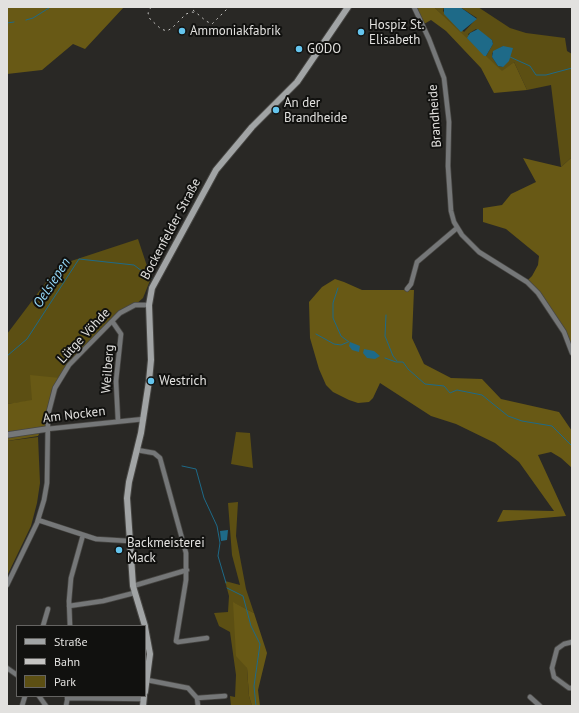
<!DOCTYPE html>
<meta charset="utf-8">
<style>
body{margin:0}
#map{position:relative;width:579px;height:713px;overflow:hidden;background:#292825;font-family:"PT Sans",sans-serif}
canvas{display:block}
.frame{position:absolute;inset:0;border:8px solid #e2e1df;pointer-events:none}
.legend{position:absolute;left:16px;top:625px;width:130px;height:72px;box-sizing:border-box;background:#11110f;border:1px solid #656462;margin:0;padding:5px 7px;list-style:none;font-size:12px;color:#e2e1df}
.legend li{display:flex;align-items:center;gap:8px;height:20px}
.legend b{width:20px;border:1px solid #656462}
</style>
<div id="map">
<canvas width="579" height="713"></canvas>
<div class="frame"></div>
<ul class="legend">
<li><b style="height:5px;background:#a1a4a5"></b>Straße</li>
<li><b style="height:5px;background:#c5c4c2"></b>Bahn</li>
<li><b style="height:11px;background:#5c4f13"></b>Park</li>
</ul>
</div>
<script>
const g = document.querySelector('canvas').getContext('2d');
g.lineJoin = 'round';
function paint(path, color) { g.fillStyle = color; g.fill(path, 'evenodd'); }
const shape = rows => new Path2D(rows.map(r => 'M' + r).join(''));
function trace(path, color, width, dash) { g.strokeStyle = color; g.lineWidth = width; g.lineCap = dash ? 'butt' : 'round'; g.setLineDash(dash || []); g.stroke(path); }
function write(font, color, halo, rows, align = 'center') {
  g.font = font + ' "PT Sans",sans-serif'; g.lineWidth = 4; g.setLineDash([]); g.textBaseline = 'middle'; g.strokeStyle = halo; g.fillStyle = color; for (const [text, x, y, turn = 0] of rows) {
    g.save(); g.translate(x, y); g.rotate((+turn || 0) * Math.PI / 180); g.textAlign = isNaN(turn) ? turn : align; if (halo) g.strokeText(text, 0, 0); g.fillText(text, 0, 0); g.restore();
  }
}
paint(shape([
 [434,7,444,7,443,11,464,32,477,18,460,7,478,7,510,28,526,33,565,38,567,51,572,54,572,157,561,167,551,85,527,90,514,62,502,72],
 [476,29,492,40,493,44,486,56,468,34],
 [503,46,503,67,498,66,492,57,492,53],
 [138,239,151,278,143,298,135,305,125,309,69,365,60,378,32,401,7,404,7,334,59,265],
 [236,432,250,433,253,468,231,464],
 [38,437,40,483,37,503,31,526,7,576,7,441],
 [238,502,236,536,246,589,254,613,234,603,247,668,249,696,252,706,231,706,230,696,235,697,236,675,230,632,219,626,214,613,228,612,229,596,225,581,240,585,232,555,228,503]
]), '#5c4f13');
paint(shape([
 [7,7,124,7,85,49,73,44,42,70,7,74],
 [415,7,434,7,502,71,514,62,527,90,494,93,481,68,446,31,431,20,424,24],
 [572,157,572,348,565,331,528,280,532,276,538,265,539,256,506,229,483,222,483,208,502,205,511,194,536,182,523,158,561,167],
 [335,279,344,282,362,290,414,290,412,338,424,364,451,378,482,379,501,399,559,412,572,431,572,468,561,458,551,452,538,455,566,516,497,522,503,510,554,511,519,462,495,443,456,424,431,416,380,383,373,398,369,402,358,403,349,400,333,392,326,385,319,369,310,338,309,302,322,287],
 [30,375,60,378,55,388,47,429,41,430,38,436,7,441,7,404,32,400],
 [233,602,254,613,267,653,258,690,260,706,252,706,249,696,247,668,236,656]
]), '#685915');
paint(shape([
 [444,7,460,7,477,19,461,32,444,14],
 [478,29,492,40,493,44,486,56,484,56,467,38,470,33],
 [503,46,513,48,509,61,503,67,498,66,492,57,493,51],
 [350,342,360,346,359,352,352,350,349,346],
 [364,349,374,351,380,356,375,359,367,358,363,353],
 [228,530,227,540,221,541,220,531]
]), '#1e6a88');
trace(shape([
 [7,8,9,7],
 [26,20,33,18,49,8],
 [7,23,14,22],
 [510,57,530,66,536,75,546,75,572,68],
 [338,288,333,303,333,318,341,336,349,342],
 [386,315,385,336,393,356,397,361],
 [316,334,334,344,341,345,348,342],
 [7,356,27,339,79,259,134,265,151,278],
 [385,358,396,362,403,362,408,369,425,384,444,386,450,393,457,390,482,395,508,416,522,421,552,426,572,446],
 [182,466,196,469,204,498,217,526,220,543,218,556,226,583],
 [227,588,243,596,251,626,260,644,254,686,256,706]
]), '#1e6a88', 1);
const minor = shape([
 [414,7,429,39,444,78,449,122,448,166,451,211,454,222,462,235,479,252,527,282,538,293,564,332,572,353],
 [407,289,411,284,417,262,457,228],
 [112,321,121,334,116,381,118,421],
 [47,429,144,419],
 [137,450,154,453,160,458,186,553,186,580,176,641,178,642,207,638],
 [38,520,96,539,129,541],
 [7,585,37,523,44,500,47,483,48,415,55,388,69,365,120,313,135,305,149,305],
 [133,586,187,570],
 [69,606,103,601,134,593],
 [43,626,48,609],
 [70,626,69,601,71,578,83,535],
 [572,642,564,644,557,649,552,668,554,677,569,688,572,688],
 [7,668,17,675],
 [147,680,188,688,197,698,198,706],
 [39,696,46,706],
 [530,697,540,706],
 [67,698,144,699],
 [197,698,225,696],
 [22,706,25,696],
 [66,706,68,696]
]);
const tertiary = shape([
 [7,435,47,429]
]);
const secondary = shape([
 [145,626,133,586,127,498,129,482,141,433,149,381,151,360,149,305,152,288,216,170,252,127,297,82,348,7],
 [145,627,150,654,145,692],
 [143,706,144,696]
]);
trace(minor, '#474643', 6);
trace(tertiary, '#474643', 7);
trace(secondary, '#474643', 8);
trace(minor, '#757778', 4.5);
trace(tertiary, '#757778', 5.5);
trace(secondary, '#a1a4a5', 6);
trace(shape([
 [151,7,148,13,150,19,161,29,167,31,172,28,186,14,192,12,197,13],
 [193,10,206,21,212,24,229,7]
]), '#c5c4c2', 1, [2, 4]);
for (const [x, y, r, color] of [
 [182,31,4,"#65c5ee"],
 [361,32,4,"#65c5ee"],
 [299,49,4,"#65c5ee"],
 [276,110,4,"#65c5ee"],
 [151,381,4,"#65c5ee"],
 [119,550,4,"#65c5ee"]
]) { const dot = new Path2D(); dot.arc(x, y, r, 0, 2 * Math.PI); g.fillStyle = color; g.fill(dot); trace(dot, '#11110f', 1.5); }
write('13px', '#e2e1df', '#11110f', [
 ["Hospiz St.",369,25],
 ["Elisabeth",369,40],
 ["Ammoniakfabrik",190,31],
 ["GODO",307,49],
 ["An der",284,103],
 ["Brandheide",284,118],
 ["Westrich",159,381],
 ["Backmeisterei",127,543],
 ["Mack",127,558]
], 'left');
write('13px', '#e2e1df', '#11110f', [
 ["Brandheide",435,116,-94],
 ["Bockenfelder Straße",171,229,-62],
 ["Lütge Vöhde",84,336,-47],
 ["Weilberg",108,369,-86],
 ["Am Nocken",74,415,-7]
]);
write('italic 14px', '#96dbfb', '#11110f', [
 ["Oelsiepen",52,283,-57]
]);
</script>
